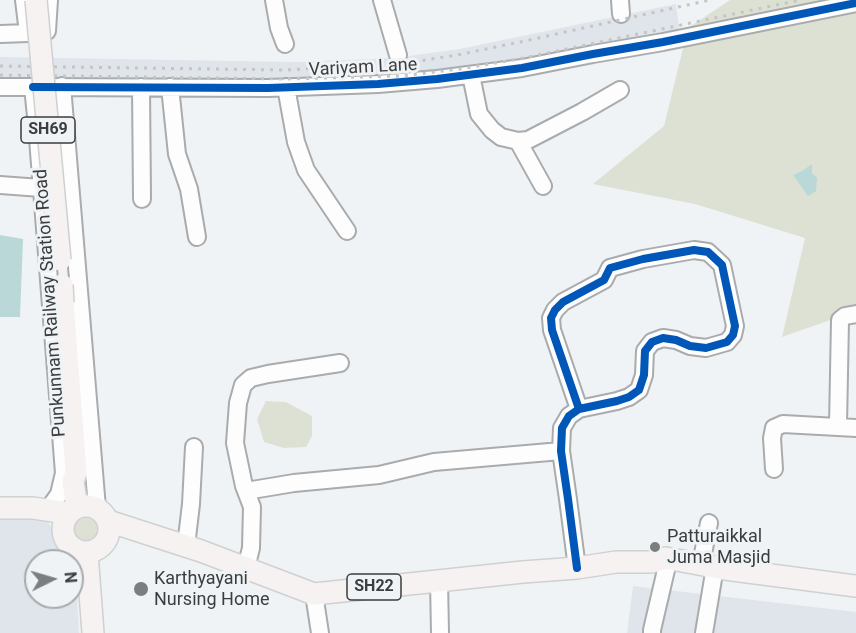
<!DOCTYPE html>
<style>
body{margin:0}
#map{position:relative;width:856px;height:633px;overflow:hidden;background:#f0f3f5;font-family:Roboto,sans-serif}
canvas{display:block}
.north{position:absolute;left:24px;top:549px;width:60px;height:60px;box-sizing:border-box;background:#eff3f6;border:2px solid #a7aaac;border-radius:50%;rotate:85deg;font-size:16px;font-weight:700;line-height:24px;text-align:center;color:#3c3d3e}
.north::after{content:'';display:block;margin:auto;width:21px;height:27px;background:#7b7d7e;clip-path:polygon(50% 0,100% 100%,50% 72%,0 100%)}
</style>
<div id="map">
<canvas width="856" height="633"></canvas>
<div class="north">N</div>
</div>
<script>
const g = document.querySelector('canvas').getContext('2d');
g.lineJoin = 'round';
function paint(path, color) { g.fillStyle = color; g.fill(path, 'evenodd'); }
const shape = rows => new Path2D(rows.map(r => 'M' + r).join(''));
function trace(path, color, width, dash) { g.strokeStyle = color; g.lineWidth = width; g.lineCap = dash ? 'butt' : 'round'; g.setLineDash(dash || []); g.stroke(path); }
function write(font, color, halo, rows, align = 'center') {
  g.font = font + ' Roboto,sans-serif'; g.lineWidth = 6; g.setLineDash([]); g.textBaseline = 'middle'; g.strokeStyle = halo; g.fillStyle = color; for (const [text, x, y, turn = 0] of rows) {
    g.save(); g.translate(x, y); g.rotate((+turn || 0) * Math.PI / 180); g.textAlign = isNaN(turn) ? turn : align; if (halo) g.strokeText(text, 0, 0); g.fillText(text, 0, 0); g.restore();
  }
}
paint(shape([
 [676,4,680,35,678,43,484,82,445,87,0,86,0,57,296,62,394,58,460,49],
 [0,514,30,514,48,521,68,561,36,561,36,597,72,597,72,569,76,578,79,633,0,633],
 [633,586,856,612,856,633,627,633]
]), '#dfe5eb');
paint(shape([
 [730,0,856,0,856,311,782,337,805,238,695,204,593,184,664,126,688,28],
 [266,401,286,402,312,416,312,436,306,447,284,448,264,442,257,419],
 '74 530a12 12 0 1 1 24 0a12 12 0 1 1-24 0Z'
]), '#dde1d3');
paint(shape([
 [812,164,812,173,817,178,816,191,808,196,793,175,802,171],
 [0,235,23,239,20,317,0,317]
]), '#bad8d8');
const minor = shape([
 [24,0,28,33],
 [274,0,279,28,285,44],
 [382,0,398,55],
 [620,0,621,14],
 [0,34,28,33,47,31,49,0],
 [471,75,479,114,492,130,501,137,518,141,528,140,582,112,620,90],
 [62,86,97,508],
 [0,87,33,87,37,126,64,473,59,494,47,511],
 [33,87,268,88,378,84,437,79,522,68,593,54,663,42,856,3],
 [141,87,142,199],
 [170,87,177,154,189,189,197,237],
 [286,87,296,142,306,170,347,231],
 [518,141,543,186],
 [0,185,41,188],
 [838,426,840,320,845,316,856,314],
 [774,469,772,438,774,428,783,424,856,428],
 [246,491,294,483,379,475,434,462,561,451],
 [186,546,191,504,194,447],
 [701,564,709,523],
 [246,568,251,548,252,507,244,486,235,443,238,403,243,385,251,378,268,374,340,363],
 [577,568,568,499,561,451,562,428,569,416,579,409,552,330,551,318,555,310,563,302,604,280,610,268,643,259,694,250,708,252,722,265,735,326,733,335,727,342,706,348,690,346,676,340,663,338,652,342,645,351,644,375,639,390,629,397,617,401,579,409],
 [439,580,440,633],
 [314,594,320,633],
 [652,633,652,630,666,570],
 [704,633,713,579]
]);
const major = shape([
 [63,303,76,472,73,482,77,507],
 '63 529a23 23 0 1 1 46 0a23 23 0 1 1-46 0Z',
 [0,508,33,508,67,513],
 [108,521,201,551,314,594,523,572,577,568,616,562,651,562,666,558,725,569,856,586],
 [87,553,93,633]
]);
trace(minor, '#a9abac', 20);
trace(major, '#cfd0d1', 24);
trace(minor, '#fdfdfe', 16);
trace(major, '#f7f2f2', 21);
trace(shape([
 [0,66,284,70,400,64,457,55,520,42,710,0],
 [0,75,285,79,401,76,460,69,519,59,800,0]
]), '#c5c5c5', 3, [3, 6]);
const majorBridge = shape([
 [36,0,60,260],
 [62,285,63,303]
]);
trace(majorBridge, '#cfd0d1', 24, []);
trace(majorBridge, '#f7f2f2', 21);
trace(shape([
 [33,87,268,88,378,84,437,79,522,68,593,54,663,42,856,3],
 [577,568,568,499,561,451,562,428,569,416,579,409,552,330,551,318,555,310,563,302,604,280,610,268,643,259,694,250,708,252,722,265,735,326,733,335,727,342,706,348,690,346,676,340,663,338,652,342,645,351,644,375,639,390,629,397,617,401,579,409]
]), '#0057b8', 8);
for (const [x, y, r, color] of [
 [655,547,6,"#7b7d7e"],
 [141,589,8,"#7b7d7e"]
]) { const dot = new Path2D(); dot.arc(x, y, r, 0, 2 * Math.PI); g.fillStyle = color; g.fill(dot); trace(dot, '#eff3f6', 2); }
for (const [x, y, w] of [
 [48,130,54],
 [374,587,54]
]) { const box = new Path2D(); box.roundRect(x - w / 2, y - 13, w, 26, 4.5); g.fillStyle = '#eff3f6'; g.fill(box); trace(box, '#3c3d3e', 1.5); }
write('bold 16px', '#3c3d3e', null, [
 ["SH69",48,130],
 ["SH22",374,587]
]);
write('18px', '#3c3d3e', '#eff3f6', [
 ["Variyam Lane",363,68,-3],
 ["Punkunnam Railway Station Road",51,303,-94]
]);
write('18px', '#3c3d3e', '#eff3f6', [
 ["Patturaikkal",667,537],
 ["Juma Masjid",667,558],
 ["Karthyayani",154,579],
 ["Nursing Home",154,600]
], 'left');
</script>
